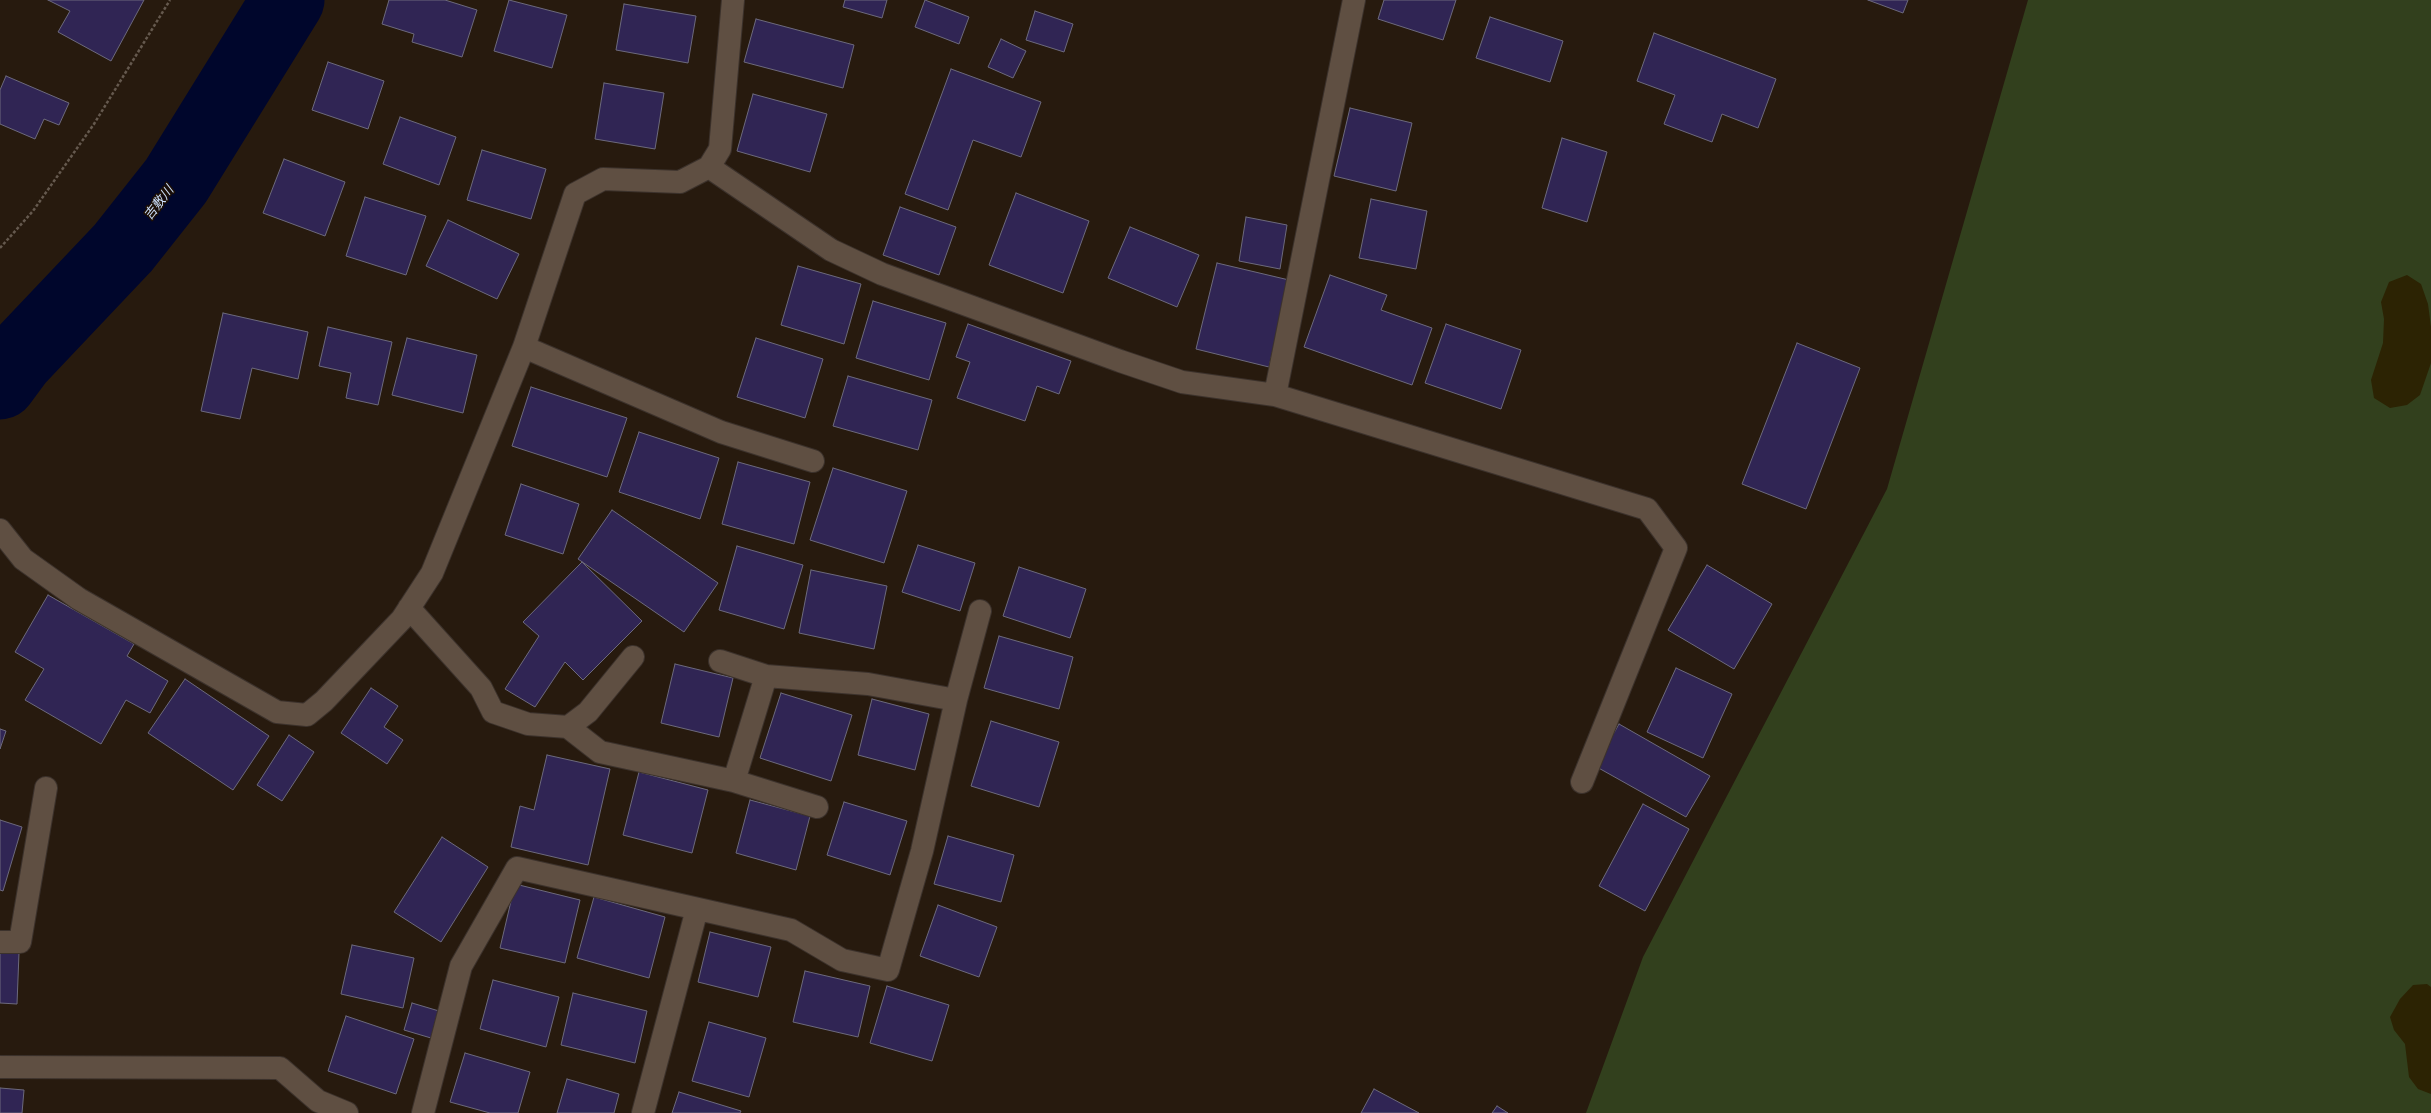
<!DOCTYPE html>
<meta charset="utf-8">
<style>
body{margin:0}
canvas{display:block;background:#271a0e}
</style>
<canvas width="2431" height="1113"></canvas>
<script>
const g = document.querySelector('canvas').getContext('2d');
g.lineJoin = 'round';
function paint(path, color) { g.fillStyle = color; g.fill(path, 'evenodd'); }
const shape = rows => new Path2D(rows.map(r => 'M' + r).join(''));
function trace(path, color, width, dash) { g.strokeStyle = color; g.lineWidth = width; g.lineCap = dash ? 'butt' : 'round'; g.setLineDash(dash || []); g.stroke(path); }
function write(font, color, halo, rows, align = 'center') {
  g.font = font + ' Cabin,"Noto Sans JP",sans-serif'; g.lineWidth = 3; g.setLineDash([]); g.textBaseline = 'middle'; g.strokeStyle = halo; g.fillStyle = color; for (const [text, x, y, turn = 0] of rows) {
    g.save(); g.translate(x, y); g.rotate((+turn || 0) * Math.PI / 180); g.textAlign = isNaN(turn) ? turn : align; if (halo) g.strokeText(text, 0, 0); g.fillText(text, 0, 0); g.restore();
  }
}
paint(shape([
 [2028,0,2431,0,2431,1113,1586,1113,1643,957,1887,489]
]), '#32401d');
paint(shape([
 [2407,275,2421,284,2428,304,2431,327,2431,363,2420,395,2407,405,2390,408,2374,398,2371,380,2383,343,2384,319,2381,302,2389,282],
 [2427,984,2431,987,2431,1094,2418,1089,2409,1077,2405,1044,2394,1030,2390,1017,2400,999,2413,985]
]), '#2c2303');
trace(shape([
 [0,383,17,360,123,248,176,181,288,0]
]), '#00062c', 73);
const building = shape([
 [48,0,144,0,111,61,58,32,70,11,48,0],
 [389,0,445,0,477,10,462,57,412,42,414,34,382,24,389,0],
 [509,0,567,15,552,68,494,51,509,0],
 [845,0,887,0,882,18,843,7,845,0],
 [925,0,969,17,959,44,915,27,925,0],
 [1384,0,1456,0,1443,40,1378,19,1384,0],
 [1868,0,1908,0,1903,13,1868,0],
 [624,4,696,16,688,63,616,50,624,4],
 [1035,11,1073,24,1064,52,1026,40,1035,11],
 [1490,17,1563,41,1550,82,1476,58,1490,17],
 [756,19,854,45,843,88,744,62,756,19],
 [1654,33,1776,79,1758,128,1722,114,1712,142,1664,124,1675,95,1637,81,1654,33],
 [1001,39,1026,51,1013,78,988,67,1001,39],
 [328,62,384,81,368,129,312,110,328,62],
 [951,69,1041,102,1021,157,973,140,948,210,905,194,951,69],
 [6,76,69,103,59,125,44,119,35,139,0,124,0,90,6,76],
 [604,83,664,93,655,149,595,139,604,83],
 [753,94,827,114,810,172,737,151,753,94],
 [1350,108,1412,123,1396,191,1334,176,1350,108],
 [400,117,456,137,439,185,383,164,400,117],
 [1562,138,1607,152,1587,222,1542,208,1562,138],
 [482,150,546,169,531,219,467,200,482,150],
 [284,159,345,182,325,236,263,213,284,159],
 [1016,193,1089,221,1063,293,989,265,1016,193],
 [365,197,426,216,406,275,346,256,365,197],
 [1371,199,1427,211,1416,269,1359,258,1371,199],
 [900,207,956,227,939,275,883,255,900,207],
 [1246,217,1287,225,1280,269,1239,261,1246,217],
 [448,220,519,254,497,299,426,266,448,220],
 [1130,227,1199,255,1177,307,1108,278,1130,227],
 [1217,263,1289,280,1269,367,1196,349,1217,263],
 [798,266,861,284,844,344,781,325,798,266],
 [1330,275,1387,295,1381,310,1432,328,1412,385,1304,347,1330,275],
 [873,301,946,323,929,380,856,358,873,301],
 [223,313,308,332,298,379,252,368,240,419,201,411,223,313],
 [968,324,1071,361,1059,394,1037,386,1025,421,957,398,970,362,956,357,968,324],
 [1446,324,1521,350,1501,409,1425,383,1446,324],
 [328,327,392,342,378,405,346,398,351,373,319,366,328,327],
 [407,338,477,355,463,413,392,395,407,338],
 [756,338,823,359,805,418,737,397,756,338],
 [1797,343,1860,368,1806,509,1742,484,1797,343],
 [848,376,932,400,918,450,833,426,848,376],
 [531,387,627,418,607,477,512,446,531,387],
 [639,432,719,458,700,519,619,492,639,432],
 [738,462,810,482,794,544,722,524,738,462],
 [833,468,907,491,884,563,810,540,833,468],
 [521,484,579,504,563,554,505,535,521,484],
 [612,510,718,583,684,632,578,559,612,510],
 [918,545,975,563,960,611,902,592,918,545],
 [737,546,803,565,784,629,719,610,737,546],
 [582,562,642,621,583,680,565,662,535,707,505,689,539,636,523,622,582,562],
 [1707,565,1772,604,1734,669,1668,630,1707,565],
 [1019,567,1086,589,1070,638,1003,616,1019,567],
 [811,570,887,586,874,649,799,633,811,570],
 [48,595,134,644,127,656,168,681,150,713,126,700,101,744,25,700,44,669,15,652,48,595],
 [999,636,1073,657,1059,709,984,688,999,636],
 [675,664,733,678,719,737,661,723,675,664],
 [1676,668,1732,694,1703,758,1647,732,1676,668],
 [185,679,269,736,233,790,148,733,185,679],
 [371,688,398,706,384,727,403,740,387,764,341,733,371,688],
 [781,693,852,715,831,781,760,758,781,693],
 [872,699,929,714,915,770,858,755,872,699],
 [991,721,1059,742,1039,807,971,786,991,721],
 [1619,724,1710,776,1686,817,1595,766,1619,724],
 [0,729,6,731,0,749,0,729],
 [289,735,314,752,282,801,257,785,289,735],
 [547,755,610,769,588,865,511,847,520,806,534,810,547,755],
 [639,772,708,790,692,853,623,835,639,772],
 [750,800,810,816,796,870,736,853,750,800],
 [844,802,907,821,890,875,827,855,844,802],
 [1643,804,1689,829,1645,911,1599,886,1643,804],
 [0,820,22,827,3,891,0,890,0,820],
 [948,836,1014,855,1001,902,934,884,948,836],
 [442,837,488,867,441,942,394,912,442,837],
 [515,884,580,900,565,963,500,948,515,884],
 [594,897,665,917,649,978,577,958,594,897],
 [938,905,997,927,979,977,920,956,938,905],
 [710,932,771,947,758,997,698,982,710,932],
 [352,945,414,958,403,1008,341,994,352,945],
 [0,952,19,953,17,1004,0,1003,0,952],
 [805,971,870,986,858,1037,793,1022,805,971],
 [493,980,559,997,546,1047,480,1029,493,980],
 [887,986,949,1005,932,1061,870,1043,887,986],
 [573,993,647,1011,635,1063,561,1045,573,993],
 [412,1003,439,1011,431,1038,404,1030,412,1003],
 [346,1016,414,1039,396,1094,328,1071,346,1016],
 [709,1022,766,1038,749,1097,692,1081,709,1022],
 [465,1053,530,1072,518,1113,490,1113,450,1102,465,1053],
 [567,1079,619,1094,614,1113,557,1113,567,1079],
 [0,1088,24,1090,22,1113,0,1113,0,1088],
 [1374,1089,1419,1113,1361,1113,1374,1089],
 [679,1092,741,1111,740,1113,672,1113,679,1092],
 [1497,1106,1508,1113,1492,1113,1497,1106]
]);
paint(building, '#302554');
trace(building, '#6c697c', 1);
const minor = shape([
 [709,167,831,250,882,274,1120,361,1182,382,1275,395,1647,509,1676,548,1582,782],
 [524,347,721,432,813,461],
 [1275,395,1354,0],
 [0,530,23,559,79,599,277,712,307,715,324,701,402,619,432,573,524,347,575,194,603,179,680,182,709,167,720,149,733,0],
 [409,608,481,688,493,712,528,724,568,727,588,712,633,657],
 [720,661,766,676],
 [568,727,600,752,734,781,817,807],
 [734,781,766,676,868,684,956,700],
 [0,942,20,942,46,788],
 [0,1067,280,1068,318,1101,347,1113],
 [423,1113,461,966,517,868,791,930,842,960,888,970,922,851,956,700,980,611],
 [643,1113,697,909]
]);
trace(minor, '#3c322c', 24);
trace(shape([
 [0,248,33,211,94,124,170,0]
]), '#65594e', 2.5, [3, 2]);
trace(minor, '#5f4f42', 22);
write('italic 13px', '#ccdffc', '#1d1006', [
 ["吉敷川",159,203,-52]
]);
</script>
